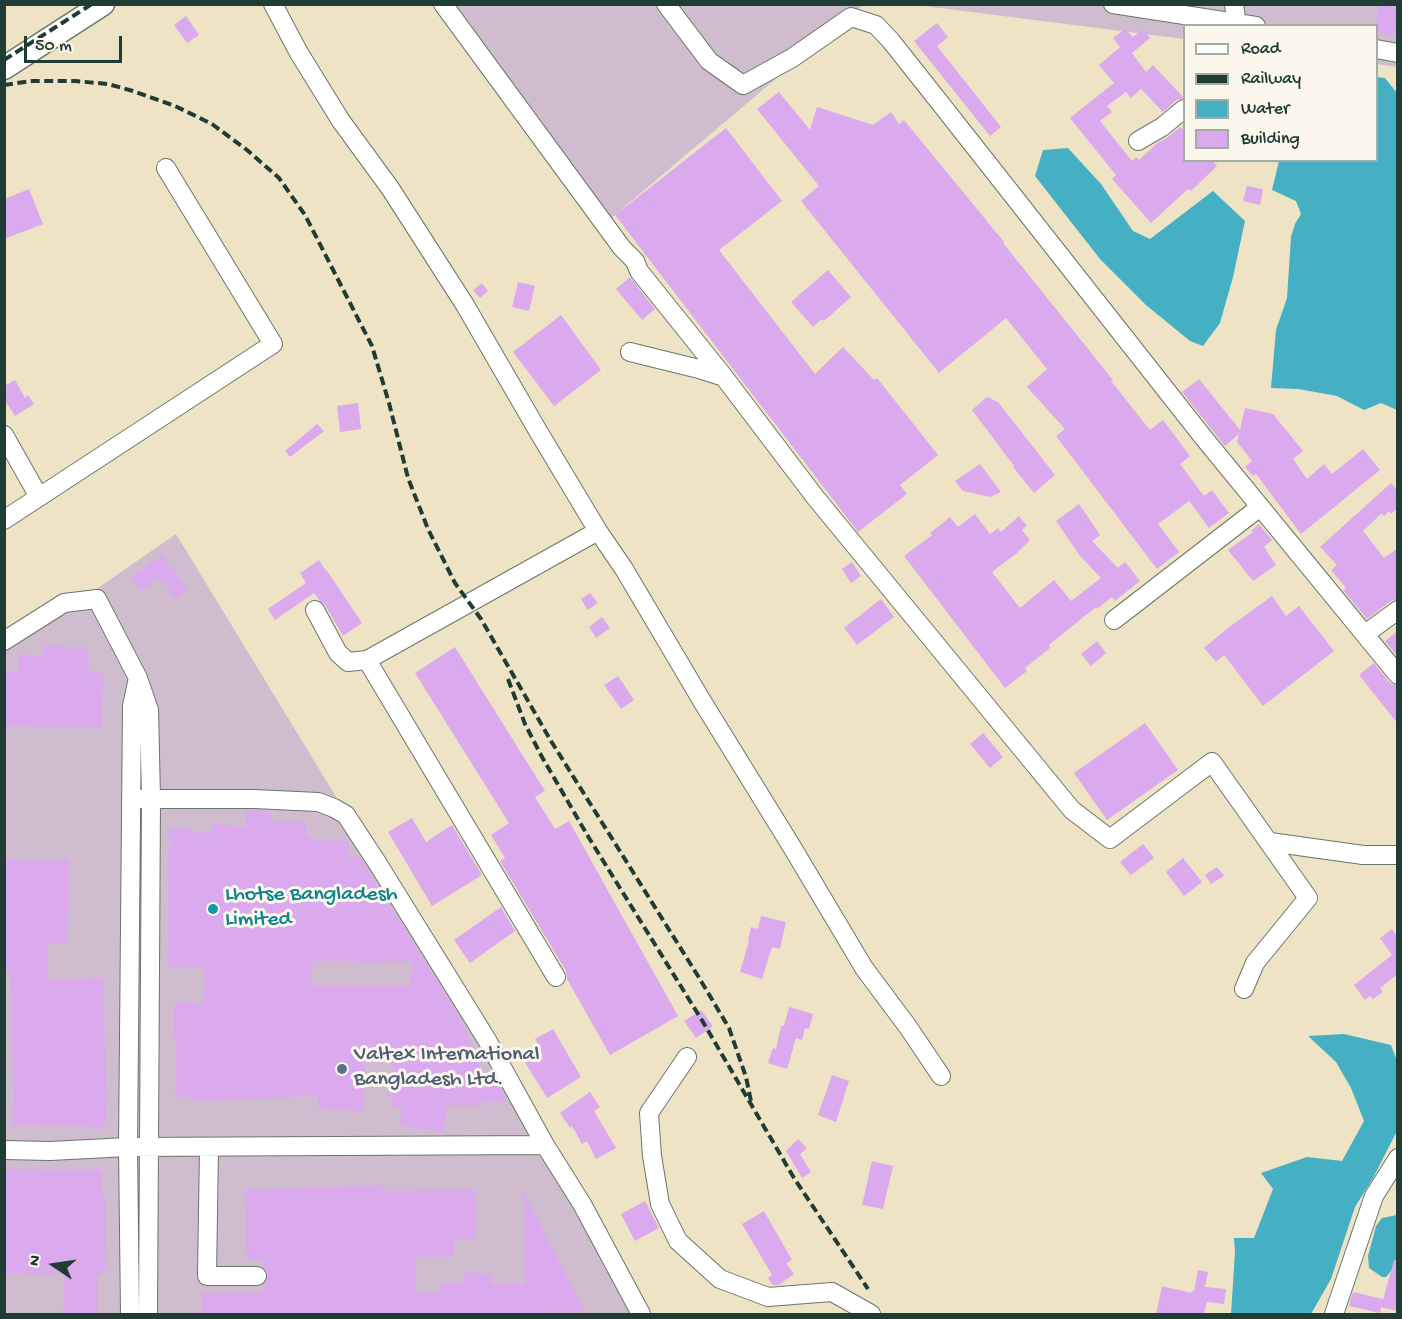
<!DOCTYPE html>
<style>
body{margin:0}
#map{position:relative;width:1402px;height:1319px;overflow:hidden;background:#efe3c5;font-family:"Gochi Hand",sans-serif}
canvas{display:block}
.frame{position:absolute;inset:0;border:6px solid #1f3d34;pointer-events:none}
.legend{position:absolute;left:1183px;top:24px;width:195px;height:138px;box-sizing:border-box;background:#fbf7ec;border:2px solid #a3ada2;margin:0;padding:8px 10px;list-style:none;font-size:18px;color:#1f3d34}
.legend li{display:flex;align-items:center;gap:12px;height:30px}
.legend b{width:30px;border:2px solid #a3ada2}
.north{position:absolute;left:24px;top:1235px;width:60px;height:60px;-webkit-text-stroke:4px #fbf7ec;paint-order:stroke;rotate:283deg;font-size:16px;font-weight:700;line-height:24px;text-align:center;color:#1f3d34}
.north::after{content:'';display:block;margin:auto;width:21px;height:27px;background:#1f3d34;clip-path:polygon(50% 0,100% 100%,50% 72%,0 100%)}
.scale{position:absolute;left:24px;top:36px;width:98px;height:27px;box-sizing:border-box;border:3px solid #1f3d34;border-top:0;padding-left:8px;font-size:18px;line-height:21px;white-space:nowrap;color:#1f3d34;-webkit-text-stroke:4px #fbf7ec;paint-order:stroke}
</style>
<div id="map">
<canvas width="1402" height="1319"></canvas>
<div class="frame"></div>
<ul class="legend">
<li><b style="height:8px;background:#fff"></b>Road</li>
<li><b style="height:8px;background:#1f3d34"></b>Railway</li>
<li><b style="height:16px;background:#45b0c3"></b>Water</li>
<li><b style="height:16px;background:#dba9ed"></b>Building</li>
</ul>
<div class="north">N</div>
<div class="scale">50 m</div>
</div>
<script>
const g = document.querySelector('canvas').getContext('2d');
g.lineJoin = 'round';
function paint(path, color) { g.fillStyle = color; g.fill(path, 'evenodd'); }
const shape = rows => new Path2D(rows.map(r => 'M' + r).join(''));
function trace(path, color, width, dash) { g.strokeStyle = color; g.lineWidth = width; g.lineCap = dash ? 'butt' : 'round'; g.setLineDash(dash || []); g.stroke(path); }
function write(font, color, halo, rows, align = 'center') {
  g.font = font + ' "Gochi Hand",sans-serif'; g.lineWidth = 6; g.setLineDash([]); g.textBaseline = 'middle'; g.strokeStyle = halo; g.fillStyle = color; for (const [text, x, y, turn = 0] of rows) {
    g.save(); g.translate(x, y); g.rotate((+turn || 0) * Math.PI / 180); g.textAlign = isNaN(turn) ? turn : align; if (halo) g.strokeText(text, 0, 0); g.fillText(text, 0, 0); g.restore();
  }
}
paint(shape([
 [452,5,863,5,609,220],
 [916,5,1397,5,1397,67,1377,64,1376,26,1184,26,1184,39],
 [176,534,651,1314,5,1314,5,652]
]), '#cfbdcf');
paint(shape([
 [1377,77,1385,78,1397,93,1397,410,1381,403,1364,410,1337,396,1298,389,1271,388,1276,330,1287,298,1291,237,1295,224,1301,214,1296,201,1272,190,1279,161,1376,160],
 [1068,148,1101,184,1133,231,1150,239,1213,191,1245,221,1233,277,1220,323,1203,346,1190,341,1146,305,1100,259,1035,176,1043,150],
 [1344,1034,1391,1045,1397,1061,1397,1131,1373,1178,1355,1207,1331,1279,1311,1314,1231,1314,1235,1252,1234,1238,1254,1238,1273,1189,1261,1173,1307,1157,1342,1161,1364,1121,1351,1088,1336,1062,1308,1036],
 [1397,1215,1397,1272,1391,1271,1386,1277,1382,1277,1369,1268,1368,1256,1376,1226,1382,1218]
]), '#45b0c3');
paint(shape([
 [1379,4,1398,4,1398,31,1395,31,1394,35,1377,32,1377,26,1375,26],
 [186,16,199,35,187,43,174,25],
 [937,23,948,37,937,46,1001,127,990,136,914,41],
 [1125,29,1133,37,1143,29,1150,38,1132,53,1146,72,1153,65,1184,98,1177,100,1163,112,1141,89,1131,98,1126,92,1107,106,1112,112,1100,121,1132,161,1136,157,1139,160,1156,144,1168,137,1180,127,1185,131,1185,160,1212,160,1217,166,1191,191,1188,189,1151,223,1112,179,1116,175,1070,118,1114,83,1099,65,1120,47,1113,38],
 [779,92,810,130,817,107,873,125,891,112,899,124,904,120,1004,242,1003,243,1113,380,1111,381,1150,430,1163,420,1190,456,1180,464,1204,496,1212,490,1229,513,1209,528,1189,501,1158,524,1179,552,1157,569,1056,436,1065,429,1027,387,1047,369,1006,318,939,373,801,201,819,186,757,109],
 [726,128,782,201,719,250,815,374,843,347,874,380,877,378,938,455,900,485,907,494,858,532,615,215],
 [1247,186,1263,189,1260,205,1243,201],
 [29,189,43,224,4,239,4,199],
 [828,270,851,297,824,321,822,319,813,327,791,302],
 [630,277,655,309,642,320,616,289],
 [518,282,535,286,529,311,512,307],
 [482,283,488,291,480,298,473,290],
 [561,315,601,370,554,406,513,352],
 [1199,379,1240,430,1245,408,1273,414,1303,451,1293,459,1307,479,1324,464,1332,474,1363,449,1380,470,1301,534,1256,474,1253,476,1245,467,1252,461,1237,442,1239,434,1225,446,1182,392],
 [15,380,25,398,28,395,34,404,15,416,4,399,4,386],
 [987,397,998,402,1055,475,1034,493,1013,467,1014,466,972,410],
 [358,403,361,429,340,432,337,406],
 [317,424,324,431,290,457,285,451],
 [980,464,1001,492,990,497,963,491,955,481],
 [1391,483,1398,491,1398,508,1391,514,1389,511,1384,516,1381,514,1363,531,1384,558,1398,548,1398,599,1391,601,1367,619,1343,590,1346,588,1331,570,1337,565,1320,547],
 [1079,504,1100,535,1092,541,1118,568,1125,562,1140,581,1115,601,1112,597,1097,609,1096,607,1049,645,1050,648,1025,668,1027,671,1005,688,904,556,932,535,930,533,950,517,958,527,975,514,990,534,998,528,1001,532,1019,516,1027,526,1022,530,1030,540,1017,553,992,572,1020,608,1054,580,1071,601,1101,578,1080,556,1056,521],
 [1259,524,1272,540,1264,547,1276,565,1253,581,1228,550,1253,532,1251,531],
 [162,555,188,589,175,599,159,577,141,591,131,578],
 [319,560,326,571,327,571,362,623,343,636,325,605,319,600,314,593,275,620,268,609,306,583,300,573],
 [852,562,861,576,851,583,842,569],
 [590,593,598,603,588,610,581,599],
 [1272,596,1286,616,1299,606,1334,651,1263,706,1224,655,1216,662,1204,648,1228,628],
 [881,599,894,617,857,645,844,628],
 [602,617,610,628,596,638,589,627],
 [1398,631,1398,657,1385,641],
 [1097,641,1106,653,1091,666,1081,654],
 [44,645,65,647,88,647,89,673,103,673,102,728,4,726,4,672,17,672,19,654,43,656],
 [455,647,545,791,535,797,555,829,569,821,678,1016,610,1055,567,979,566,971,500,861,505,858,491,835,509,823,415,673],
 [1374,663,1390,683,1398,686,1398,724,1359,675],
 [618,676,634,700,621,709,604,685],
 [1145,723,1178,770,1107,820,1074,773],
 [983,733,1003,757,990,768,970,744],
 [246,810,270,811,270,821,307,823,305,835,311,835,310,839,349,841,348,859,359,856,456,1011,479,1058,481,1084,499,1084,506,1097,506,1102,482,1101,483,1106,447,1106,443,1131,400,1126,402,1108,392,1108,392,1049,365,1046,364,1111,318,1109,318,1096,192,1101,198,1097,175,1097,176,1036,173,1036,175,1001,203,1003,203,967,168,967,168,850,173,850,167,831,177,828,211,834,213,823,246,828],
 [311,961,361,961,361,964,380,964,380,962,412,962,409,986,312,986],
 [412,818,426,842,452,825,482,875,432,906,388,832],
 [1143,844,1154,858,1131,875,1120,862],
 [1183,858,1202,882,1184,896,1166,872],
 [4,859,69,859,68,943,47,943,47,980,103,978,107,1100,105,1127,12,1125,13,1107,14,1107,10,971,4,971],
 [1217,867,1224,876,1211,884,1205,875],
 [501,907,515,931,470,963,454,940],
 [761,916,786,922,780,949,772,947,762,979,740,972,749,941,748,941,751,927,758,929],
 [1392,929,1398,937,1398,974,1380,988,1383,992,1373,999,1370,996,1365,1000,1354,985,1392,955,1380,938],
 [789,1007,813,1014,809,1029,805,1028,802,1040,796,1038,787,1069,768,1063,773,1048,776,1049,781,1026,784,1026],
 [701,1010,713,1026,696,1038,684,1021],
 [553,1029,581,1077,547,1098,523,1059,540,1048,535,1039],
 [832,1075,849,1081,836,1122,818,1115],
 [590,1092,600,1107,594,1111,616,1148,596,1159,587,1141,582,1144,572,1126,570,1128,560,1113],
 [798,1139,807,1148,800,1154,811,1172,802,1178,786,1151],
 [872,1161,893,1166,883,1209,862,1205],
 [4,1169,102,1170,102,1196,106,1197,105,1274,98,1274,98,1314,63,1314,64,1274,4,1273],
 [384,1185,385,1191,475,1190,475,1240,454,1240,454,1257,415,1257,415,1292,439,1292,439,1284,462,1284,464,1271,493,1275,491,1284,525,1284,523,1190,585,1312,513,1314,202,1314,202,1293,262,1293,262,1286,267,1281,268,1275,266,1270,262,1266,262,1260,247,1260,245,1190],
 [645,1201,659,1228,635,1241,621,1214],
 [764,1211,792,1260,786,1263,794,1274,779,1285,773,1285,768,1278,772,1275,742,1224],
 [1394,1260,1398,1260,1398,1311,1381,1307],
 [1198,1270,1208,1272,1205,1287,1226,1289,1224,1304,1207,1302,1204,1314,1156,1314,1162,1286,1191,1293,1192,1291,1194,1291],
 [1353,1292,1383,1299,1380,1313,1349,1306]
]), '#dba9ed');
const minor = shape([
 [273,4,299,53,341,121,390,188,465,305,538,431,598,531,624,569,702,701,792,847,864,968,908,1027,941,1076],
 [443,4,622,248,635,261,639,271,724,377],
 [666,4,709,61,743,85,792,58,851,17,876,25,891,41,948,113,1203,437,1398,675],
 [1113,4,1256,26],
 [1234,4,1237,26],
 [1376,49,1398,53],
 [1138,141,1162,127,1184,109],
 [630,352,699,369,724,377,815,497,1072,810,1110,839,1212,762,1308,898,1255,963,1244,989],
 [4,435,39,497],
 [4,520,273,344,166,168],
 [315,610,338,653,348,662,367,660,598,531],
 [1114,620,1260,507],
 [1365,634,1398,610],
 [4,641,64,603,97,599,138,678,149,710,151,798,148,1314],
 [367,660,556,977],
 [132,799,254,799,318,802,334,808,346,815,378,864,487,1040,545,1145,582,1204,641,1314],
 [1270,842,1363,855,1398,855],
 [687,1057,649,1113,652,1156,660,1204,678,1241,720,1279,768,1297,832,1292,871,1314],
 [209,1147,207,1276,257,1276],
 [4,1150,50,1151,128,1147,545,1145],
 [130,1314,128,1147,132,706,138,678],
 [1334,1314,1374,1196,1398,1158]
]);
const major = shape([
 [4,68,103,4]
]);
trace(minor, '#687767', 20);
trace(major, '#687767', 25);
trace(minor, '#fff', 18);
trace(major, '#fff', 22);
trace(shape([
 [4,60,92,4],
 [4,85,32,81,75,81,108,84,133,91,175,106,212,124,247,150,279,178,305,215,372,346,389,403,408,478,428,529,455,583,481,619,551,741,698,976,729,1028,746,1077,752,1106],
 [508,679,525,724,542,757,589,838,703,1022,794,1178,868,1289]
]), '#1f3d34', 4, [9, 4.5]);
for (const [x, y, r, color] of [
 [213,909,6,"#0f9aa8"],
 [342,1069,6,"#5c6f8a"]
]) { const dot = new Path2D(); dot.arc(x, y, r, 0, 2 * Math.PI); g.fillStyle = color; g.fill(dot); trace(dot, '#fbf7ec', 2); }
write('22px', '#0d838f', '#fbf7ec', [
 ["Lhotse Bangladesh",225,896],
 ["Limited",225,921]
], 'left');
write('22px', '#4e5e75', '#fbf7ec', [
 ["Valtex International",354,1056],
 ["Bangladesh Ltd.",354,1081]
], 'left');
</script>
